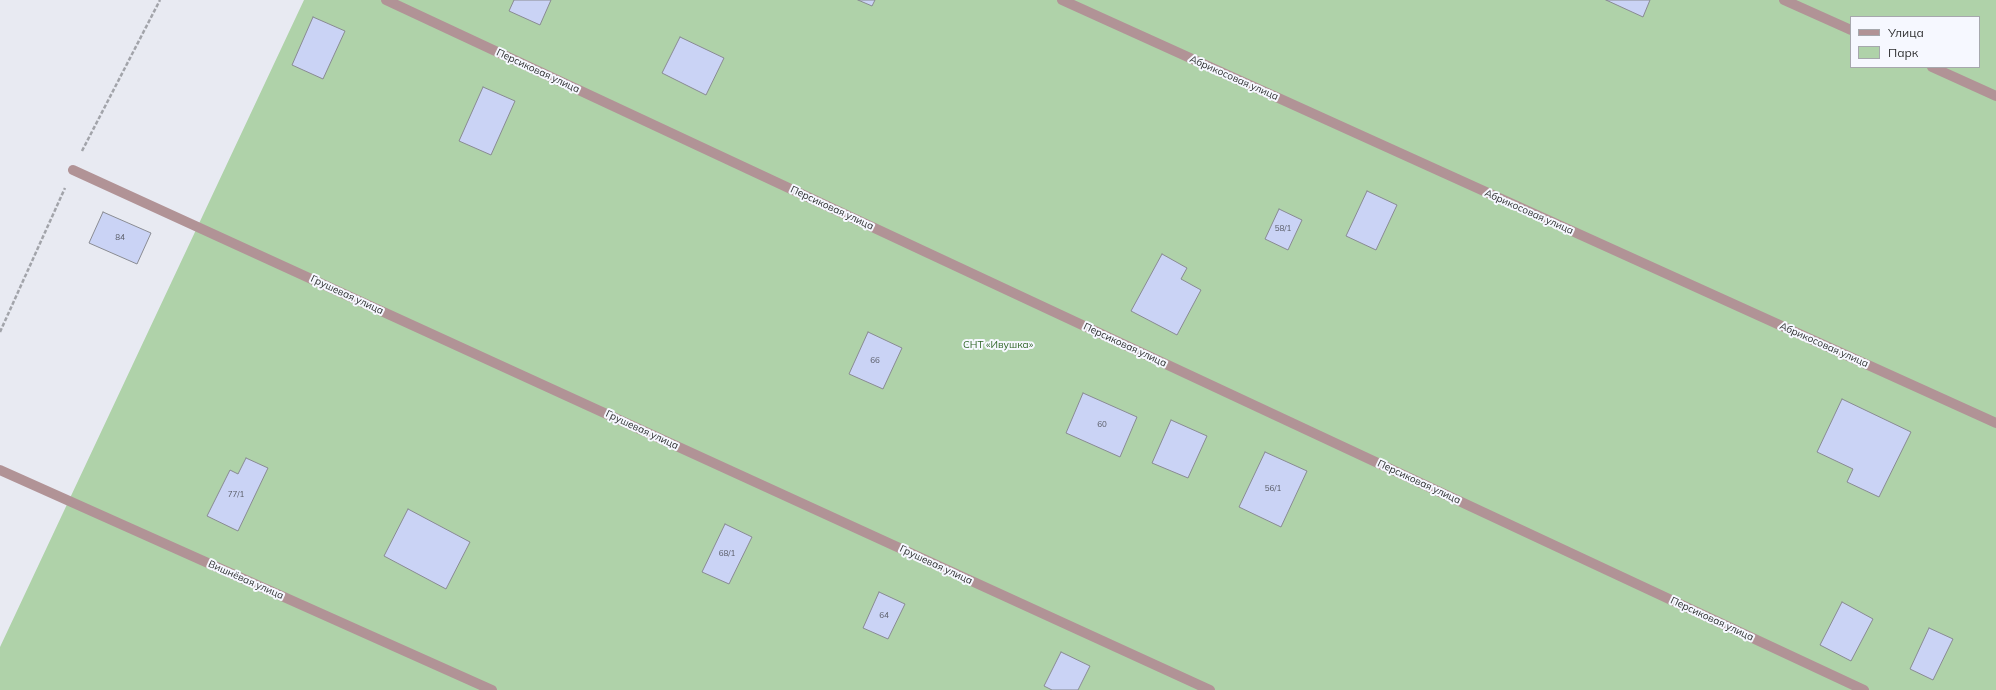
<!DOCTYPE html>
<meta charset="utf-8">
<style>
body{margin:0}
#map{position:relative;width:1996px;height:690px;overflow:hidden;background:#e8eaf2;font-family:Mulish,sans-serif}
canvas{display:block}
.legend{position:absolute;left:1850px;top:16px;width:130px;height:52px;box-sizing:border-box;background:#f6f8ff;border:1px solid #a6a8ad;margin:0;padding:5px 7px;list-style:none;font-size:12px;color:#2f3032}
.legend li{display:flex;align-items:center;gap:8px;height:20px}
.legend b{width:20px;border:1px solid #a6a8ad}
</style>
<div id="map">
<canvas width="1996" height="690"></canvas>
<ul class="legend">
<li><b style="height:5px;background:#b19396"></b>Улица</li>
<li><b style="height:11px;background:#afd2a9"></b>Парк</li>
</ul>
</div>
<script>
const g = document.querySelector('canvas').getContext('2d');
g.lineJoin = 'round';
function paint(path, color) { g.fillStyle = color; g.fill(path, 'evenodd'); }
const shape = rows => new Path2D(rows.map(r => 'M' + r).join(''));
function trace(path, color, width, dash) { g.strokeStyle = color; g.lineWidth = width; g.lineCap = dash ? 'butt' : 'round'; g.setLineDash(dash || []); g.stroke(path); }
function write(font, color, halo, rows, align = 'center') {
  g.font = font + ' Mulish,sans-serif'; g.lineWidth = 4; g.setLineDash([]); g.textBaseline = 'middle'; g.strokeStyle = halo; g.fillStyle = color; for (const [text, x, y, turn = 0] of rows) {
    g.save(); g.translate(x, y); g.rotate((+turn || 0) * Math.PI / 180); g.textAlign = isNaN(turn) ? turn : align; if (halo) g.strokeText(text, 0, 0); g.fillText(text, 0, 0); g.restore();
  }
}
paint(shape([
 [304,0,1996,0,1996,690,0,690,0,647],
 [1851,17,1979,17,1979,67,1851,67]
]), '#afd2a9');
const building = shape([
 [514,0,551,0,540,25,509,11,514,0],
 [858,0,875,0,872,6,858,0],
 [1606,0,1650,0,1643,17,1606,0],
 [313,17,345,31,323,79,292,65,313,17],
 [680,37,724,58,706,95,662,73,680,37],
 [483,87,515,101,491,155,459,141,483,87],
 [1367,191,1397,205,1376,250,1346,236,1367,191],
 [1279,209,1302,220,1288,250,1265,239,1279,209],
 [103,212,151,233,137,264,89,243,103,212],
 [1162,254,1187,268,1181,279,1201,290,1177,335,1131,311,1162,254],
 [868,332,902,348,883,389,849,374,868,332],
 [1083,393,1137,417,1120,457,1066,433,1083,393],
 [1842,399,1911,432,1879,497,1847,482,1853,469,1817,452,1842,399],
 [1171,420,1207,436,1188,478,1152,463,1171,420],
 [1265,452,1307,471,1281,527,1239,507,1265,452],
 [246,458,268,468,238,531,207,516,230,470,238,474,246,458],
 [408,509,470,542,446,589,384,556,408,509],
 [725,524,752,537,729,584,702,572,725,524],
 [879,592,905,604,888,639,863,628,879,592],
 [1842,602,1873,619,1851,661,1820,645,1842,602],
 [1929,628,1953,639,1933,680,1910,669,1929,628],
 [1061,652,1090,666,1078,690,1052,690,1044,686,1061,652]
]);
paint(building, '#cad3f5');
trace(building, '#898b92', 1);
trace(shape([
 [82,151,160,0],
 [0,332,65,188]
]), '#a2a4aa', 2.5, [4, 2]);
trace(shape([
 [386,0,1864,690],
 [1062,0,1996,423],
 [1784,0,1851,30],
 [1932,67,1996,96],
 [73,170,1210,690],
 [0,470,492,690]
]), '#b19396', 10);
write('8px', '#565963', null, [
 ["58/1",1283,229],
 ["84",120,238],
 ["66",875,361],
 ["60",1102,425],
 ["56/1",1273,489],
 ["77/1",236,495],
 ["68/1",727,554],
 ["64",884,616]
]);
write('10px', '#2f3032', '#f6f8ff', [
 ["Персиковая улица",538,71,25],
 ["Абрикосовая улица",1234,78,24],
 ["Персиковая улица",832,208,25],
 ["Абрикосовая улица",1529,212,24],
 ["Грушевая улица",347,295,25],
 ["Персиковая улица",1125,345,25],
 ["Абрикосовая улица",1824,345,24],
 ["Грушевая улица",642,430,25],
 ["Персиковая улица",1419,482,25],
 ["Грушевая улица",936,565,25],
 ["Вишнёвая улица",246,580,24],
 ["Персиковая улица",1712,619,25]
]);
write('10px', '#306628', '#f6f8ff', [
 ["СНТ «Ивушка»",998,345]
]);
</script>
